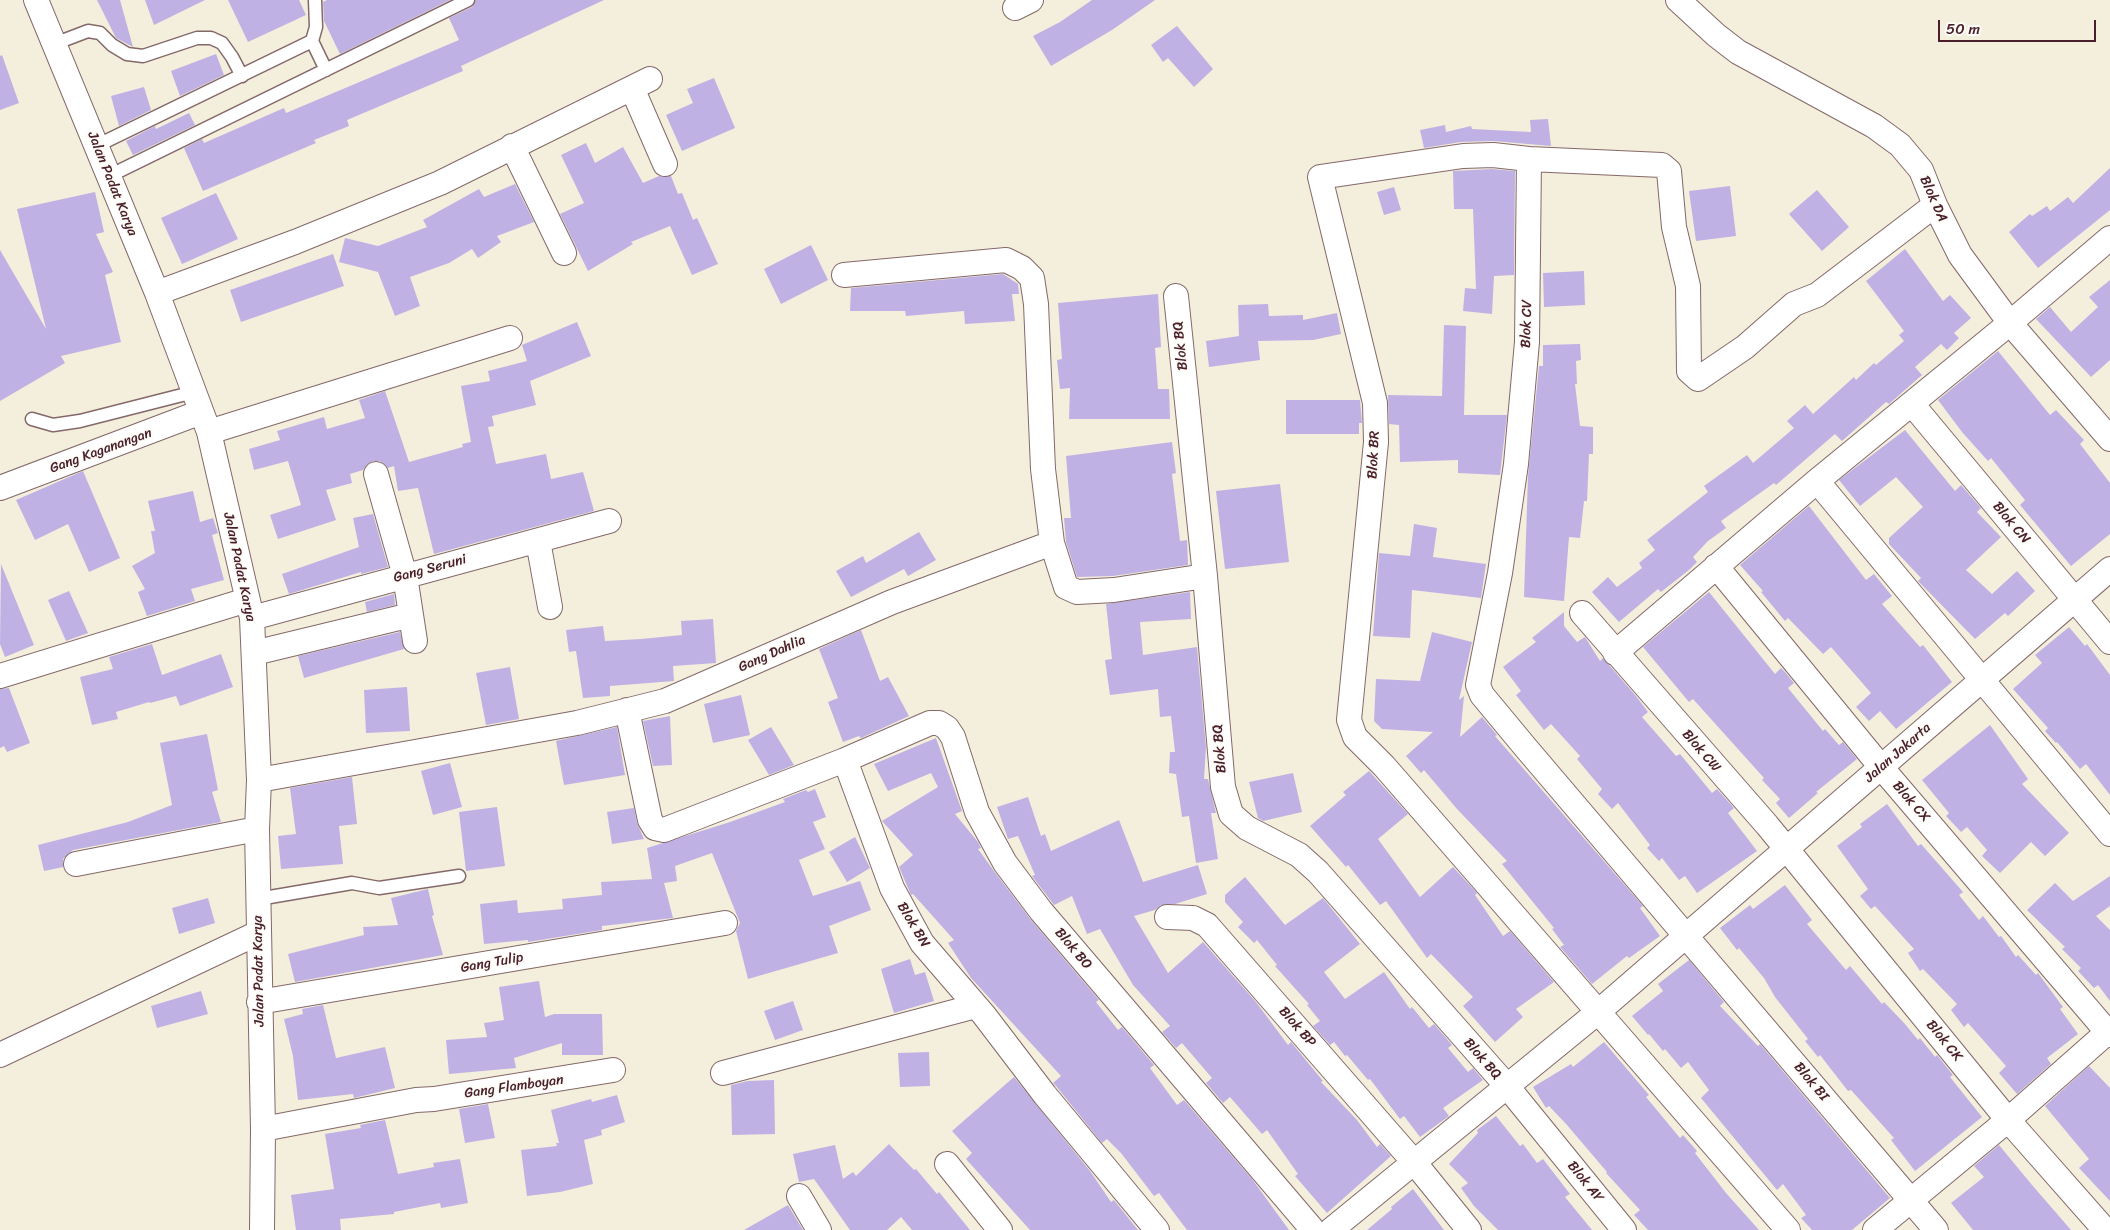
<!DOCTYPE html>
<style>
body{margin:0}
#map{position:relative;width:2110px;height:1230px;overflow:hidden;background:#f3efdc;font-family:Sriracha,sans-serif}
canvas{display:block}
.scale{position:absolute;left:1938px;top:20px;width:158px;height:22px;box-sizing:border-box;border:2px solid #4a1f2b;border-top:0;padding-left:6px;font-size:15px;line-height:18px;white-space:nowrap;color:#4a1f2b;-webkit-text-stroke:4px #fdfcf7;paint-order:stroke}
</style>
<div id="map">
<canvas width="2110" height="1230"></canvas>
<div class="scale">50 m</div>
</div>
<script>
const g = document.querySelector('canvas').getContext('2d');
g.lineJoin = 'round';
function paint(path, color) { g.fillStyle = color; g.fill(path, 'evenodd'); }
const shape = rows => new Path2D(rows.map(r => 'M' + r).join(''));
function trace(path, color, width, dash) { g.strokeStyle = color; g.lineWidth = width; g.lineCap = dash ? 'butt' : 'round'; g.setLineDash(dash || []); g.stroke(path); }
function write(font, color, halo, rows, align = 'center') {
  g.font = font + ' Sriracha,sans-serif'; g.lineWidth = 4; g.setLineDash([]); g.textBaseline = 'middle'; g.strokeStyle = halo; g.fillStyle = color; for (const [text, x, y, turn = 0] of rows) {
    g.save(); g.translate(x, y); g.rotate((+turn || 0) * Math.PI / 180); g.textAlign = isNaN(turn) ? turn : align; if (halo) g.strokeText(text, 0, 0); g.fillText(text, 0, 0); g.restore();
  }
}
paint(shape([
 [97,0,120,0,133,47,116,38],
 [145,0,205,0,154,25],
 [228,0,299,0,306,15,248,42],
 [327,0,450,0,340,54,324,21,323,2],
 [476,0,604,0,461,66,463,71,347,120,349,126,314,140,316,143,203,191,184,148,202,139,204,143,284,108,286,113,459,40,449,18,472,7],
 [1092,0,1155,0,1112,30,1051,66,1033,36,1060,22],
 [1177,26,1213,69,1194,87,1168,58,1163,62,1151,45],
 [216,54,224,75,180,96,171,71],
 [2,55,19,103,0,110,0,56],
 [714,78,735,128,682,151,666,115,693,103,687,89],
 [144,87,151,110,119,126,111,96],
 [189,113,195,125,133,155,126,141,155,126,156,129],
 [1548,119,1551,146,1493,141,1461,142,1424,148,1420,130,1445,125,1446,132,1471,126,1472,129,1531,132,1530,120],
 [586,143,595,163,623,147,643,183,659,176,671,176,678,194,682,193,693,220,697,218,718,264,692,275,670,226,631,242,633,244,588,271,560,214,584,203,561,155],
 [2110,168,2110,210,2038,268,2009,232,2030,214,2032,216,2047,206,2050,211,2068,197,2073,203],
 [1492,169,1515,171,1514,275,1494,276,1492,314,1463,311,1465,288,1476,289,1473,209,1454,209,1453,171],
 [515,184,534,222,497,236,501,242,478,258,472,249,449,263,410,277,420,306,395,316,378,272,339,262,345,238,378,246,427,227,423,220,479,189,484,197],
 [1730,186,1736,236,1696,241,1689,191],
 [1394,187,1401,210,1384,215,1377,192],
 [1817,190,1849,227,1822,251,1789,214],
 [95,192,104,232,96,234,113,272,105,275,121,342,61,356,65,363,0,401,0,250,46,329,17,209],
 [216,193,238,239,182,264,161,218],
 [811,245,828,280,781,304,764,269],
 [1905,249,1943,301,1950,295,1971,318,1954,333,1959,338,1947,350,1941,344,1915,367,1922,375,1889,404,1886,402,1842,441,1835,434,1776,485,1774,483,1721,521,1726,528,1708,541,1693,557,1697,562,1689,570,1661,592,1658,589,1619,622,1592,592,1608,577,1617,587,1642,568,1639,563,1655,550,1647,540,1708,492,1704,486,1747,455,1753,463,1794,428,1787,421,1805,405,1813,414,1854,377,1856,380,1874,363,1876,365,1904,341,1899,335,1904,331,1866,281],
 [333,254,344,286,241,322,230,290],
 [1584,271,1585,305,1544,307,1543,273],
 [1003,274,1018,284,1019,294,1012,294,1015,321,965,324,964,311,906,316,905,311,850,311,851,288],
 [2110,280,2110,360,2091,377,2036,319,2050,307,2071,332,2098,307,2089,297],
 [1158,294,1161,347,1155,348,1158,389,1169,389,1170,419,1069,419,1070,388,1060,389,1057,360,1062,359,1058,303],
 [1268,304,1269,316,1303,315,1303,320,1337,313,1341,334,1313,340,1258,341,1260,360,1209,367,1206,341,1239,336,1238,305],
 [577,322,591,356,530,381,536,405,492,416,494,426,488,427,496,464,546,454,551,479,583,472,594,511,434,554,418,488,398,491,394,466,388,468,380,461,373,461,367,464,363,470,350,474,352,483,326,490,336,520,278,539,270,515,301,505,288,461,254,470,249,449,280,440,277,431,324,417,327,429,365,418,359,400,385,391,409,462,463,447,462,444,471,442,461,386,490,381,488,371,527,361,522,345],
 [1444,325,1466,326,1464,415,1507,415,1500,475,1458,473,1458,460,1400,462,1399,425,1389,424,1388,395,1442,396],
 [1580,344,1581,360,1576,361,1577,384,1575,384,1580,426,1593,427,1593,454,1589,454,1587,501,1584,501,1580,538,1569,537,1564,601,1524,597,1528,476,1539,366,1543,366,1543,345],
 [1998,351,2050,415,2056,410,2084,440,2080,444,2110,483,2110,534,2071,566,2020,505,2025,500,1991,458,1988,461,1962,432,1938,400],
 [1286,400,1360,400,1362,423,1359,423,1359,434,1286,434],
 [1905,430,1955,491,1961,485,1981,508,1977,512,2001,537,1966,570,1992,594,2017,571,2035,591,2008,616,2005,613,1975,639,1918,581,1921,578,1889,544,1889,538,1923,507,1896,477,1860,506,1839,480],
 [1172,442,1176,473,1172,474,1180,541,1187,540,1188,565,1113,576,1077,577,1066,542,1064,518,1071,518,1066,456],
 [83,471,120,558,89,572,68,524,35,540,16,500],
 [1280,484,1289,562,1225,569,1216,491],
 [193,491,200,522,213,518,218,533,212,535,224,580,191,589,195,601,147,616,138,592,145,589,132,566,155,553,151,531,155,531,148,501],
 [1809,506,1866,580,1874,574,1892,596,1882,604,1920,647,1923,645,1952,682,1896,729,1880,711,1869,721,1856,707,1871,693,1831,647,1823,654,1788,618,1785,621,1761,592,1763,591,1740,565],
 [373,514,388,567,361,574,361,572,289,594,282,574,359,547,353,518],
 [1414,524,1437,528,1433,557,1486,564,1481,598,1412,590,1410,638,1373,636,1379,553,1410,556],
 [919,532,936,560,908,576,904,569,851,597,836,571,863,556,866,563],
 [1,564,34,645,5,657,0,644],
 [69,591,88,633,66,641,48,600],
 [1190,592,1191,619,1140,622,1143,655,1197,647,1206,747,1204,779,1208,779,1216,813,1211,813,1218,859,1196,863,1189,816,1182,817,1176,774,1169,773,1170,752,1175,752,1171,716,1160,717,1158,689,1110,695,1105,660,1112,659,1106,604],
 [1709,592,1775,674,1781,668,1785,672,1794,683,1788,688,1823,731,1825,729,1839,745,1843,742,1857,759,1816,792,1818,793,1789,818,1776,803,1780,799,1762,780,1764,778,1693,699,1689,702,1643,647],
 [394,594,395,605,367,612,365,602],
 [1564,612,1564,626,1577,642,1585,637,1600,661,1603,658,1636,696,1648,712,1642,717,1676,756,1680,754,1712,793,1717,789,1734,808,1728,813,1757,851,1697,893,1685,876,1679,880,1662,858,1659,861,1647,848,1650,845,1618,803,1612,809,1598,794,1602,789,1577,759,1580,756,1551,724,1544,730,1516,695,1521,691,1503,667,1536,642,1532,638],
 [713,619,716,663,673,666,674,681,610,686,610,696,583,698,576,651,569,652,566,630,603,626,605,641,641,639,682,635,681,621],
 [2069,627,2085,646,2087,644,2110,675,2110,795,2086,764,2080,769,2057,742,2056,743,2045,731,2048,728,2013,689,2042,663,2035,655],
 [861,630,880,681,888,677,909,716,861,738,859,736,843,742,828,702,838,698,819,649],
 [400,632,404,649,304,678,298,656],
 [1432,632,1472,642,1459,700,1464,696,1460,737,1482,717,1497,735,1495,736,1643,906,1640,908,1660,936,1629,958,1627,956,1592,984,1560,947,1564,945,1552,929,1554,928,1502,864,1507,861,1457,809,1424,770,1421,773,1406,756,1433,732,1382,729,1374,721,1376,679,1420,681],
 [152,644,162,675,221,654,233,687,180,706,176,696,150,703,149,702,116,712,118,719,92,725,80,677,113,669,109,657],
 [510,667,519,719,486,725,476,673],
 [407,687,410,731,366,733,364,690],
 [9,688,30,743,7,752,4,746,0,748,0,689],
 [741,695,750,735,713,743,704,704],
 [670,716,672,765,653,766,643,721],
 [1990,725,2028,779,2022,784,2069,833,2045,856,2031,842,2000,873,1982,856,1987,850,1967,827,1961,832,1946,816,1949,813,1922,780],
 [617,727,625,775,564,785,556,741],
 [771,727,794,765,769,775,748,740],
 [207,734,218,790,212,792,221,822,73,850,63,859,63,867,44,871,38,845,128,822,172,805,160,743],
 [936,738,962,811,955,814,978,842,981,848,978,849,994,871,1031,920,1099,1000,1096,1002,1118,1030,1122,1027,1154,1065,1150,1068,1177,1105,1184,1100,1252,1179,1289,1230,1187,1230,1159,1193,1154,1196,1121,1153,1107,1139,1102,1143,1056,1086,1053,1083,1061,1076,971,978,948,943,954,940,913,894,911,895,899,867,913,855,882,821,938,787,931,773,888,791,874,764],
 [450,763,462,807,433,815,421,771],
 [1369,771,1408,814,1378,839,1420,897,1453,867,1477,893,1475,895,1503,936,1510,931,1554,982,1516,1009,1523,1017,1495,1042,1463,1006,1473,997,1431,954,1427,958,1386,901,1380,905,1348,865,1346,867,1310,826,1346,795,1343,792],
 [1293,773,1302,812,1263,821,1258,818,1249,782],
 [352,777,357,824,339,826,343,864,281,869,278,836,296,834,290,788],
 [815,789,826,817,813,822,825,849,799,860,813,896,860,881,871,910,829,926,838,953,748,979,736,931,740,923,712,853,675,866,677,881,664,883,673,918,602,926,602,930,528,942,528,940,484,944,480,904,517,900,518,913,563,909,562,899,602,895,601,882,652,879,647,848,730,822,785,802,783,799,806,790,808,792],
 [1028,797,1041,836,1045,834,1051,851,1119,820,1143,882,1198,865,1207,894,1175,904,1161,905,1155,910,1134,916,1168,973,1203,942,1256,1002,1288,1045,1291,1042,1323,1081,1321,1082,1357,1120,1377,1147,1380,1144,1391,1156,1327,1213,1295,1176,1298,1174,1267,1130,1262,1134,1230,1097,1223,1103,1206,1083,1212,1078,1182,1043,1176,1048,1162,1032,1170,1026,1133,985,1100,929,1087,934,1072,896,1054,905,1032,876,1035,875,1018,836,1008,839,997,807],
 [1887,804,1918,846,1921,844,1963,892,1959,895,1979,920,1983,916,1999,937,2001,936,2016,957,2018,955,2036,975,2038,973,2063,1007,2060,1009,2078,1034,2047,1058,2051,1064,2017,1094,1999,1073,2006,1066,1968,1023,1964,1027,1951,1010,1957,1004,1923,969,1920,971,1908,953,1914,949,1875,906,1871,909,1860,896,1868,889,1837,846,1862,827,1860,824],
 [497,807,505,866,466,871,459,812],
 [634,808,637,823,644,839,612,844,607,812],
 [855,837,870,868,847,882,829,852],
 [2110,876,2110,906,2096,916,2110,930,2110,1001,2098,985,2094,988,2078,971,2081,968,2062,949,2065,947,2027,910,2055,883,2073,901],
 [1245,877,1285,925,1323,898,1360,944,1324,972,1345,999,1384,972,1410,1009,1412,1007,1429,1028,1434,1024,1452,1045,1448,1048,1468,1072,1473,1068,1483,1080,1443,1108,1449,1116,1420,1137,1404,1116,1400,1119,1370,1079,1368,1080,1347,1055,1345,1056,1334,1042,1330,1045,1313,1026,1320,1021,1307,1005,1309,1004,1275,966,1277,965,1257,940,1254,943,1238,927,1243,922,1225,902,1225,895],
 [1785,885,1812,920,1807,924,1846,970,1850,966,1882,1004,1884,1002,1905,1024,1918,1040,1920,1038,1935,1057,1937,1055,1953,1075,1950,1077,1982,1117,1915,1171,1891,1140,1894,1138,1851,1090,1848,1091,1820,1055,1818,1057,1805,1041,1808,1039,1775,997,1764,978,1739,948,1737,950,1720,928,1750,905,1753,909],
 [428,889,434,915,432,916,443,955,295,982,288,954,364,935,363,927,398,925,391,898],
 [208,898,215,923,179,934,172,908],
 [910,959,915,975,925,972,934,1001,894,1013,881,969],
 [1689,960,1724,1002,1720,1006,1758,1046,1760,1044,1890,1198,1852,1230,1812,1230,1801,1218,1806,1215,1783,1184,1777,1190,1701,1098,1709,1090,1688,1062,1681,1068,1665,1049,1663,1051,1649,1034,1648,1035,1632,1016,1663,991,1658,984],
 [539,981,545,1017,554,1014,602,1014,603,1055,562,1055,562,1043,514,1058,516,1068,449,1074,446,1040,487,1037,484,1023,504,1020,499,987],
 [201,991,208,1014,157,1028,151,1006],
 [793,1001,803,1030,775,1040,764,1011],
 [323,1005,336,1058,385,1047,395,1088,354,1098,353,1094,298,1100,293,1056,284,1019,303,1014,302,1009],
 [1604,1042,1649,1095,1646,1097,1680,1138,1683,1135,1697,1151,1695,1153,1726,1193,1759,1230,1648,1230,1634,1215,1640,1210,1606,1173,1607,1172,1567,1125,1549,1106,1546,1108,1533,1087,1571,1064,1573,1067],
 [929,1052,930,1086,900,1087,898,1053],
 [2089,1066,2110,1088,2110,1201,2079,1168,2089,1159,2045,1106],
 [1014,1077,1090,1171,1111,1202,1114,1200,1138,1230,1030,1230,966,1159,972,1153,952,1131],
 [774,1080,775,1134,732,1135,731,1085,748,1081],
 [617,1095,625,1122,601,1130,602,1135,584,1140,593,1184,560,1192,527,1196,521,1150,557,1146,556,1143,559,1143,551,1110,591,1099,592,1102],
 [488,1104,495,1138,465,1143,459,1109],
 [1496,1116,1520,1146,1523,1144,1537,1163,1543,1159,1570,1194,1565,1197,1592,1230,1498,1230,1474,1206,1461,1188,1468,1183,1449,1164,1478,1133,1477,1130],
 [385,1120,398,1174,434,1167,433,1163,460,1159,468,1203,441,1208,440,1203,394,1212,394,1214,340,1219,341,1230,296,1230,291,1195,334,1189,325,1134,361,1128,360,1125],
 [889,1144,914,1170,916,1169,937,1194,939,1192,970,1230,912,1230,901,1217,887,1230,850,1230,814,1179,799,1182,793,1154,835,1145,843,1179,853,1172,856,1176],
 [1999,1145,2032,1185,2071,1230,1973,1230,1951,1203,1984,1177,1974,1166],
 [1413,1189,1444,1230,1367,1230,1392,1209,1391,1207],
 [788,1205,803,1230,744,1230]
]), '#c0b1e4');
const service = shape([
 [312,41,326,70],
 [54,44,88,31,100,33,112,45,127,54,143,56,197,38,211,38,222,43,232,57,242,76],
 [96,146,312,41,316,27,315,0],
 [109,176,468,0],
 [32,419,53,425,80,421,194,392],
 [258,899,352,883,379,888,459,876]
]);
const minor = shape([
 [36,0,157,293,209,432,252,618,259,780,257,829,263,1129,262,1230],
 [1678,0,1716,35,1738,52,1874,126,1900,145,1921,170,1935,205,1960,255,2010,323,2110,439],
 [1015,8,1031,0],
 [632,88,665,164],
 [512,146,564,253],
 [1529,159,1493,155,1463,156,1320,177,1375,403,1376,442,1349,720,1355,737,1384,766,1788,1230],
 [1935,205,1817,295,1794,304,1745,347,1698,379,1689,371,1688,286,1674,227,1669,171,1662,165,1529,159,1527,342,1516,464,1500,573,1478,685,1482,695,1526,748,1936,1230],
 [844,275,1006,260,1022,268,1032,278,1036,304,1043,469,1052,543,1066,587,1077,592,1114,590,1205,576],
 [157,293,295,242,440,183,650,79],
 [1176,296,1205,576,1223,787,1231,814,1247,828,1299,855,1318,872,1506,1085,1624,1230],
 [1912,404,2110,642],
 [209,432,510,338],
 [376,474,405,576,415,641],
 [1817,481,2110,834],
 [0,488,201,412],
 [538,541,550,607],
 [1716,566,1881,767,2110,1035],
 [1582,613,1767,825,2008,1120,2105,1230],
 [252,618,609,521],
 [254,653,411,615],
 [1615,653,1817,481,2010,323,2110,238],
 [0,676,247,600],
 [627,710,650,820,655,828,664,830,845,760,892,888,922,943,984,1015,1045,1095,1157,1230],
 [845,760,930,723,939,723,947,728,953,737,977,812,1005,863,1041,911,1313,1230],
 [259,780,577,723,665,701,892,602,1052,543],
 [76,864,257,829],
 [1167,917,1193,918,1207,925,1414,1162,1469,1230],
 [259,1002,725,923],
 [0,1055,258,933],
 [723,1073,976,1006],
 [263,1129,416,1100,434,1099,613,1070],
 [947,1164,1000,1230],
 [799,1196,819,1230],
 [1331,1230,1598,1012,2110,569],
 [1875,1230,2008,1120,2110,1030]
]);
trace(service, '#856869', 15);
trace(minor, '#856869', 26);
trace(service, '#fff', 12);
trace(minor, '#fff', 24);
write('14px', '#4a1f2b', '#fdfcf7', [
 ["Jalan Padat Karya",112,184,68],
 ["Blok DA",1933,199,66],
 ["Blok CV",1527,324,-88],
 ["Blok BQ",1181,346,-96],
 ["Gang Kaganangan",101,451,-20],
 ["Blok BR",1374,455,-87],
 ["Blok CN",2011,523,50],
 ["Jalan Padat Karya",239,567,78],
 ["Gang Seruni",430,569,-15],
 ["Gang Dahlia",772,654,-24],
 ["Blok BQ",1220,749,-95],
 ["Blok CW",1701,751,49],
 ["Jalan Jakarta",1898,753,-41],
 ["Blok CX",1911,802,49],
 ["Blok BN",913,925,59],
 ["Blok BO",1073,949,50],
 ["Gang Tulip",492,963,-10],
 ["Jalan Padat Karya",259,971,-91],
 ["Blok BP",1297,1027,49],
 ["Blok CK",1944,1041,51],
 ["Blok BQ",1482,1059,49],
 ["Blok BI",1811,1082,50],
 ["Gang Flamboyan",514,1087,-8],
 ["Blok AY",1585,1182,51]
]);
</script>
